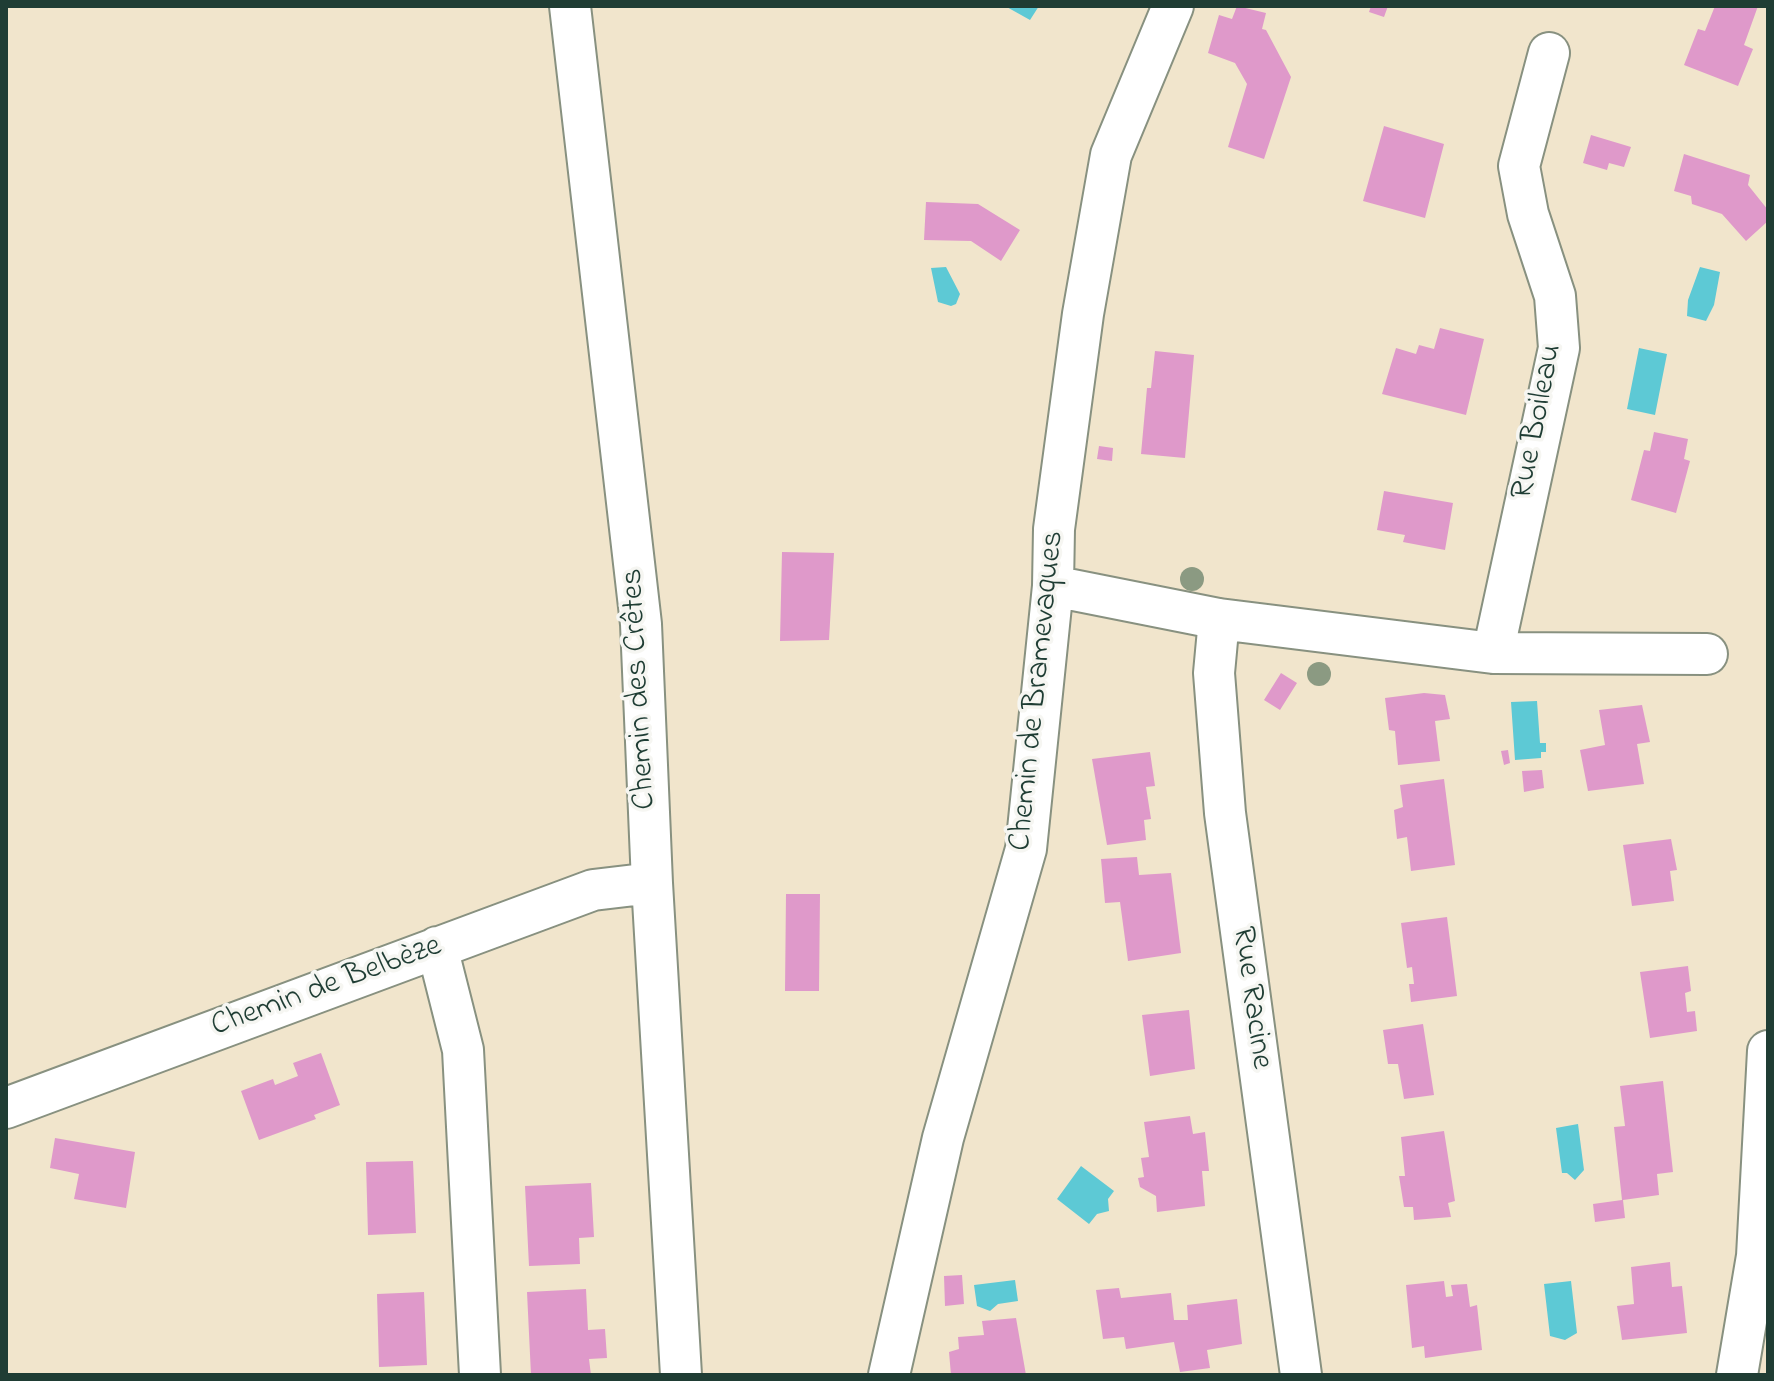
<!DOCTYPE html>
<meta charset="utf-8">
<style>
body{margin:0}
#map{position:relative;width:1774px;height:1381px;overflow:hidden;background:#f1e5cc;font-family:"Indie Flower",sans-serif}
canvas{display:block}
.frame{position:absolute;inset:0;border:8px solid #1f3d34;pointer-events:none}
</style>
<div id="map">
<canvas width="1774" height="1381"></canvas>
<div class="frame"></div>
</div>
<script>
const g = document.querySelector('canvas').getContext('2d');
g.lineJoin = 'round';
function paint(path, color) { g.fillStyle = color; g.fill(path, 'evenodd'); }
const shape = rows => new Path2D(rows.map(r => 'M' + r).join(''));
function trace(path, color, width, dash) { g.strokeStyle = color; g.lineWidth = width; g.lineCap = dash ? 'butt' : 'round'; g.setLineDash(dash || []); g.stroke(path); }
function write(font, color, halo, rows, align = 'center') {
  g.font = font + ' "Indie Flower",sans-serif'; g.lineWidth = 7; g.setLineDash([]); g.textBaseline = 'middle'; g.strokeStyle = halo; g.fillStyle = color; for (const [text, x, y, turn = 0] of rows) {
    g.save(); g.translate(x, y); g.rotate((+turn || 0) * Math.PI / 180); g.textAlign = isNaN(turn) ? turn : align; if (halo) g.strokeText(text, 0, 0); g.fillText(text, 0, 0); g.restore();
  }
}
paint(shape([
 [1005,6,1039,6,1030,20],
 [946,267,960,294,956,304,951,306,938,302,931,268],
 [1700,267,1720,272,1714,305,1706,321,1687,316,1688,300],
 [1639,348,1667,354,1655,415,1627,409],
 [1537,701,1540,743,1546,743,1546,752,1541,752,1541,758,1515,760,1511,702],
 [1578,1124,1584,1170,1575,1180,1567,1173,1562,1173,1556,1128],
 [1081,1166,1114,1191,1108,1199,1109,1211,1097,1214,1089,1224,1057,1199],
 [1015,1280,1018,1301,998,1304,990,1311,977,1306,974,1285],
 [1571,1281,1577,1333,1565,1340,1550,1336,1544,1284]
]), '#5dc9d5');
paint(shape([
 [1237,6,1266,13,1262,29,1266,30,1291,77,1264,159,1228,147,1247,84,1235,63,1208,53,1219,15,1232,19],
 [1371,6,1388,6,1384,17,1369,12],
 [1715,6,1758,6,1744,45,1753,49,1738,86,1684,65,1698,29,1705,31],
 [1384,126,1444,144,1425,218,1363,201],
 [1591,135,1631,147,1624,167,1609,163,1607,170,1583,163],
 [1684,154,1750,175,1748,185,1768,210,1768,221,1746,241,1722,214,1692,204,1691,196,1674,191],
 [926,202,978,204,1020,230,1001,261,971,241,924,240],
 [1440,328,1484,339,1466,415,1382,394,1396,348,1416,354,1419,345,1434,349],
 [1155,351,1194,355,1185,458,1141,454,1147,388,1151,388],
 [1654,432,1688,439,1684,459,1690,461,1676,513,1631,500,1644,450,1650,451],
 [1099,446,1113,448,1112,461,1097,459],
 [1384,491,1453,503,1445,550,1403,542,1405,535,1377,530],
 [782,552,834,553,829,640,780,641],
 [1281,673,1297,683,1280,710,1264,700],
 [1424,693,1445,695,1450,719,1435,721,1440,761,1398,765,1395,731,1389,730,1385,698],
 [1642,705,1650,742,1637,744,1644,784,1588,791,1580,750,1605,745,1599,710],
 [1508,750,1510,763,1504,765,1501,751],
 [1150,752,1155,786,1146,787,1151,819,1144,820,1146,840,1107,845,1092,759],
 [1542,770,1544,788,1524,792,1522,771],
 [1444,779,1455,865,1411,871,1407,837,1397,839,1394,810,1403,807,1400,785],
 [1671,839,1677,870,1670,871,1674,901,1632,906,1623,845],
 [1137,857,1139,875,1171,873,1181,953,1128,961,1120,902,1105,903,1101,859],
 [786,894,820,894,819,991,785,991],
 [1447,917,1457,996,1411,1002,1409,984,1414,984,1412,967,1407,968,1401,923],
 [1688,966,1691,991,1685,993,1687,1012,1695,1011,1697,1031,1650,1038,1640,972],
 [1189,1010,1195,1069,1150,1076,1142,1015],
 [1423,1024,1434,1095,1404,1099,1398,1064,1388,1064,1383,1030],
 [321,1053,340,1105,314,1115,316,1119,259,1140,241,1091,273,1079,275,1085,298,1076,293,1063],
 [1663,1081,1673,1172,1657,1174,1659,1195,1623,1200,1625,1218,1595,1222,1593,1204,1622,1200,1614,1127,1625,1126,1620,1086],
 [1190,1116,1193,1134,1205,1132,1209,1171,1202,1171,1205,1206,1157,1212,1156,1196,1140,1187,1138,1178,1144,1177,1141,1158,1149,1157,1144,1122],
 [1444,1131,1455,1201,1448,1203,1451,1217,1414,1220,1413,1207,1404,1207,1399,1176,1405,1176,1401,1137],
 [55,1138,135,1152,126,1208,74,1199,79,1174,50,1168],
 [413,1161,416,1233,368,1235,366,1162],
 [591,1183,594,1237,579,1238,580,1264,529,1266,525,1186],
 [1670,1262,1672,1287,1682,1286,1687,1333,1622,1340,1617,1306,1634,1304,1631,1267],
 [962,1275,964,1304,945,1306,944,1276],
 [1444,1281,1446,1297,1453,1296,1451,1285,1467,1284,1470,1307,1477,1305,1482,1350,1425,1358,1424,1346,1412,1348,1406,1285],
 [1119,1288,1121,1298,1171,1293,1174,1320,1188,1320,1187,1305,1237,1299,1242,1344,1207,1350,1210,1368,1180,1372,1174,1342,1126,1349,1124,1337,1103,1339,1096,1290],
 [586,1289,588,1330,605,1329,607,1358,589,1359,591,1375,531,1375,527,1292],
 [424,1292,427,1365,379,1367,377,1294],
 [1016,1318,1026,1375,951,1375,949,1352,959,1349,958,1337,984,1335,982,1321]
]), '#df99ca');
const minor = shape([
 [570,6,641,624,652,883,681,1375],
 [1053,586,1219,619,1493,653,1707,654],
 [1219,619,1214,673,1225,813,1301,1375],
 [1493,653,1559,348,1555,296,1528,214,1519,166,1549,53],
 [437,947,463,1050,480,1375],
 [6,1108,593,890,652,883],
 [889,1375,943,1138,1026,849,1053,586,1054,529,1083,314,1111,155,1173,6],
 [1737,1375,1757,1256,1768,1051]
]);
trace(minor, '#889180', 44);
trace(minor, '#fff', 40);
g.fillStyle = '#8b9a82';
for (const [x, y] of [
 [1192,579],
 [1319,674]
]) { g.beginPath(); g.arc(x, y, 12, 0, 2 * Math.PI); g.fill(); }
write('32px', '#1f3d34', '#f6f6f2', [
 ["Rue Boileau",1539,422,-79],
 ["Chemin des Crêtes",641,689,-93],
 ["Chemin de Bramevaques",1039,691,-84],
 ["Chemin de Belbèze",327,988,-20],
 ["Rue Racine",1250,998,82]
]);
</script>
